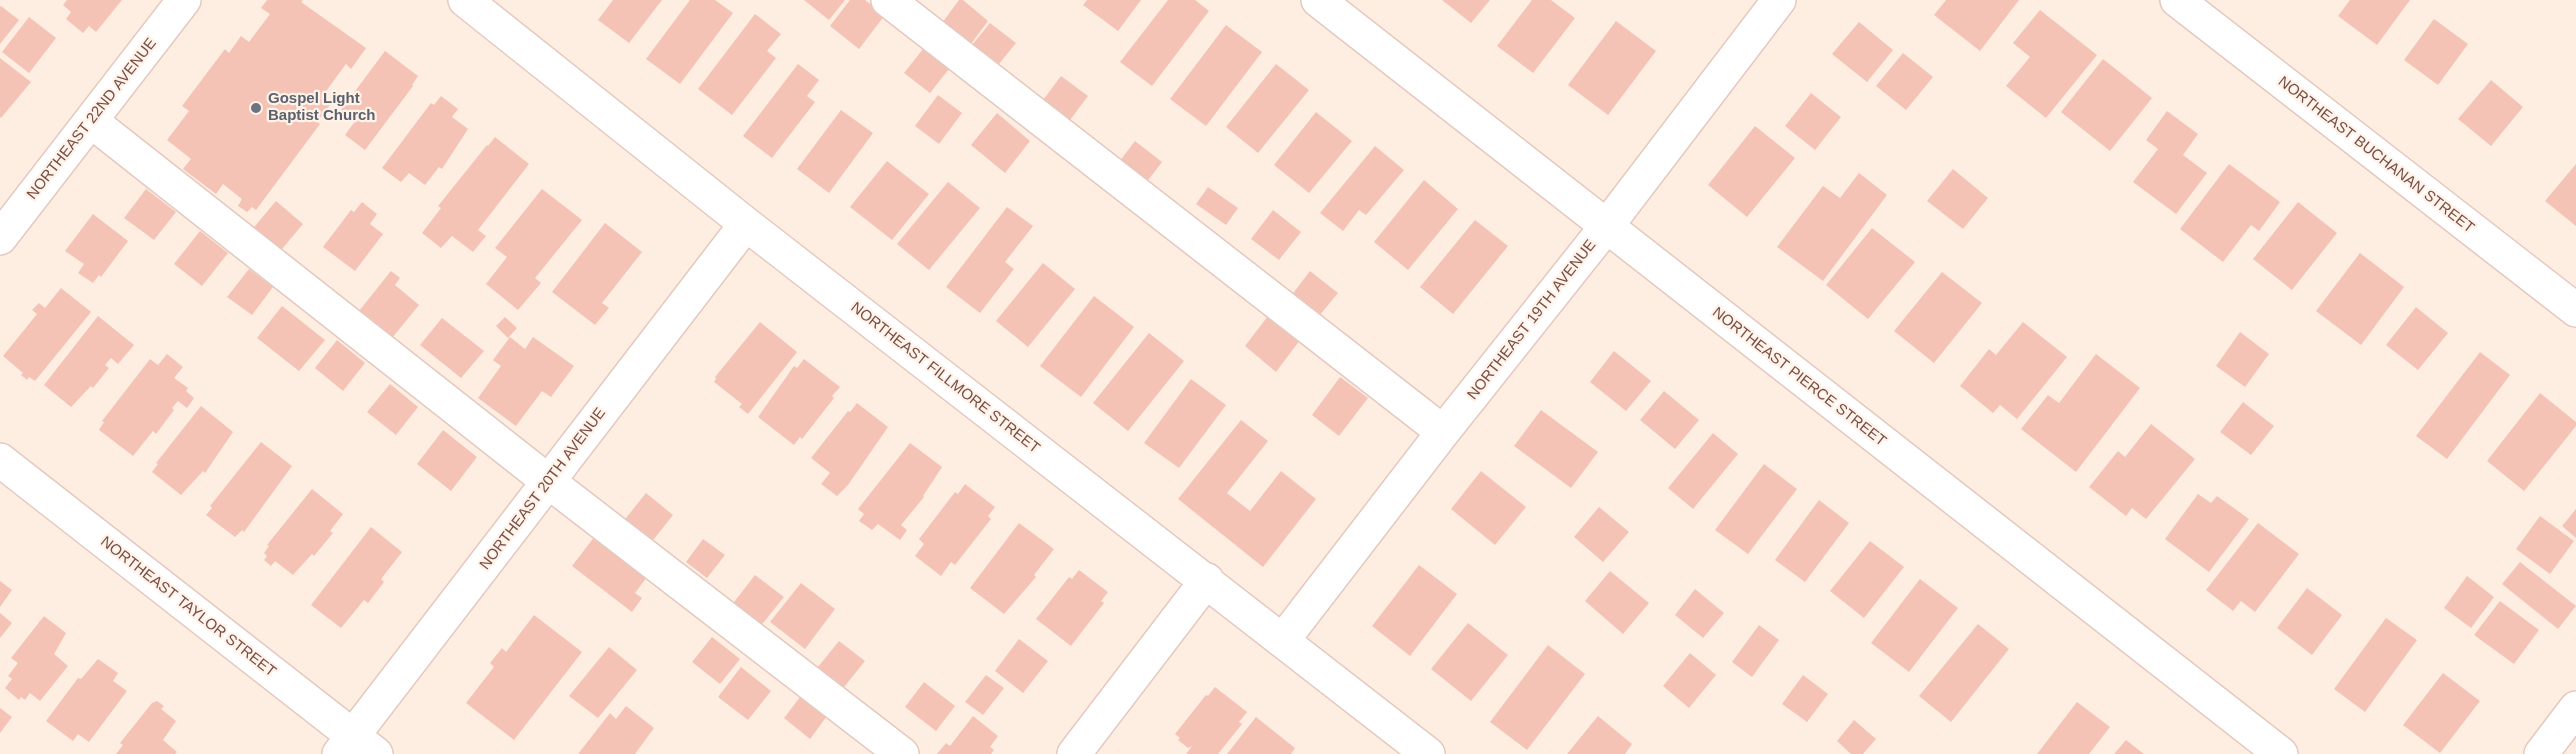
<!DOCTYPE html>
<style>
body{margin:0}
canvas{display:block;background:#feede1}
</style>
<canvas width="2576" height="754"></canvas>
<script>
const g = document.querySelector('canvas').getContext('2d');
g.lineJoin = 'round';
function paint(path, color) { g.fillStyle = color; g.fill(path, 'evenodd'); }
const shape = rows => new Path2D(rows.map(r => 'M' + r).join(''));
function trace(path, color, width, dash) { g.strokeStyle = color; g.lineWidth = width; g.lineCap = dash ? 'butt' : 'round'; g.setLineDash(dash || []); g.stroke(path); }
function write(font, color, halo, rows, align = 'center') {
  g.font = font + ' Helvetica,sans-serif'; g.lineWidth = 4.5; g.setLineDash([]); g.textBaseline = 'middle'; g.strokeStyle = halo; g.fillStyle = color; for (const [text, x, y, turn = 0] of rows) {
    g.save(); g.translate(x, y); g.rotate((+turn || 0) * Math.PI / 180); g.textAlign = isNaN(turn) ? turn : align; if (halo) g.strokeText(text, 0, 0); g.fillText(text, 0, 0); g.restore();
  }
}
paint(shape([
 [67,0,122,0,96,32,89,26,83,33,66,19,71,12,63,5],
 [267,0,303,0,301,2,366,48,351,69,346,64,321,98,330,105,317,122,320,124,256,210,252,207,247,212,238,206,242,199,223,184,216,194,183,169,191,159,167,140,189,111,182,106,225,49,229,53,241,36,249,42,270,14,261,8],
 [613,0,662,0,629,43,598,20],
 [690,0,715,0,733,13,680,84,646,59],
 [804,0,845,0,829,20],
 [850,0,865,0,885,15,859,49,830,26],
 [959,0,963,0,988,21,967,49,939,27],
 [1087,0,1141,0,1118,31,1083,5],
 [1168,0,1195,0,1209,11,1152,86,1120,62],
 [1442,0,1490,0,1471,23],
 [1532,0,1551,0,1575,18,1533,73,1497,46],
 [1946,0,2019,0,1980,51,1934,15],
 [2350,0,2410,0,2377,45,2338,16],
 [1,6,19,20,0,44,0,7],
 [2040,10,2097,55,2046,118,2006,86,2030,57,2013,43],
 [755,14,781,34,767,51,776,58,732,115,698,89],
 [29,17,56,38,29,73,2,52],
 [2434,19,2468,44,2438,85,2404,60],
 [1616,21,1656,51,1608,115,1568,85],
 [1859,22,1893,50,1867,82,1832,54],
 [990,23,1016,43,994,70,968,50],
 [1226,25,1262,52,1206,126,1170,99],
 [923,49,949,69,930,93,904,73],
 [385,51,418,76,412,85,413,86,365,150,345,135,356,120,341,110],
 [1903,53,1933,77,1906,110,1876,86],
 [0,58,31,82,1,118,0,117],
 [2103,59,2152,98,2110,151,2061,112],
 [798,64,819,80,807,96,815,102,772,158,743,136],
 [1276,64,1309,90,1258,153,1226,127],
 [1061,76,1088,96,1064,128,1037,108],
 [2491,80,2523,107,2491,146,2458,119],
 [1811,93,1841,117,1815,150,1785,126],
 [938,95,962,113,939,144,915,126],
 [441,96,458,109,452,117,468,129,442,169,439,167,425,185,409,173,401,182,382,168,431,103,434,105],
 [841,110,873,133,829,193,797,169],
 [2167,111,2198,134,2183,155,2207,173,2176,214,2133,182,2158,149,2146,140],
 [1316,112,1352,141,1309,193,1274,165],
 [997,113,1030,141,1005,173,971,145],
 [1755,126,1795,158,1747,217,1708,185],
 [495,137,529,164,478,230,486,236,473,252,452,236,441,248,422,233,441,208,438,206,487,145,488,146],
 [1135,141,1162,162,1142,188,1115,167],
 [1375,146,1404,170,1366,215,1359,210,1343,231,1320,213],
 [887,161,929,194,892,240,850,207],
 [2229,164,2280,202,2259,231,2251,225,2223,262,2180,229],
 [2576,164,2576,226,2545,201],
 [1953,169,1988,198,1963,229,1927,201],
 [1859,173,1887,195,1823,281,1777,247,1823,186,1840,198],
 [1424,180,1458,209,1408,270,1374,242],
 [948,182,980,208,929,270,897,244],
 [1208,187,1238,208,1226,225,1196,204],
 [146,189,176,212,154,240,124,218],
 [542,189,582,220,535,278,541,283,518,310,486,284,507,257,495,248],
 [276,201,303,224,277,255,250,232],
 [362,202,377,214,370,224,383,234,355,271,323,247,351,210,354,212],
 [2298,202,2337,233,2292,290,2253,259],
 [1007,207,1033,226,1005,262,1014,269,980,313,946,287],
 [1273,210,1301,232,1279,260,1251,239],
 [93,214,128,241,101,277,99,275,93,283,78,273,84,264,65,251],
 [1475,220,1508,246,1453,314,1420,287],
 [605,223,642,252,602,303,609,308,595,325,552,292],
 [1872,228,1915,262,1868,319,1826,285],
 [200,231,228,253,202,286,174,264],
 [2360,253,2404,287,2361,345,2316,311],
 [1043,263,1075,289,1028,347,996,321],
 [249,269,273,287,252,315,227,297],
 [391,271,400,278,395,285,419,305,392,338,359,311],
 [1310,271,1338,293,1314,322,1288,300],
 [1942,272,1982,303,1934,363,1894,331],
 [61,288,91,312,35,381,29,377,27,380,21,375,23,373,3,356,37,314,32,310,39,303,45,308],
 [1094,296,1134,327,1081,397,1040,366],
 [282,306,325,340,299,371,257,338],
 [2416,307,2448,333,2418,370,2386,345],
 [98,316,134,345,118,364,111,358,105,365,109,368,93,388,91,386,71,407,44,385],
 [1268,316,1300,340,1276,372,1245,346],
 [505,317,517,328,508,338,496,326],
 [442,318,484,351,461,378,420,345],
 [760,322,797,352,748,414,739,407,742,404,714,382,716,379,715,377],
 [2023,322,2067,357,2017,419,2000,405,1993,413,1960,386,1989,349,1996,355],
 [2240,332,2269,354,2245,387,2216,366],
 [1149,333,1184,361,1128,431,1093,403],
 [510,337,525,349,533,337,574,366,551,397,542,391,516,426,478,398,501,366,493,360],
 [337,340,365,363,343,391,315,368],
 [1614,351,1651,381,1626,411,1590,382],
 [2480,352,2510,375,2447,459,2416,436],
 [167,354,183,367,174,378,188,388,186,391,194,398,187,408,178,401,172,408,174,410,156,434,153,431,133,456,99,430,104,422,102,421,150,359,158,365],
 [2096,354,2140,388,2076,472,2021,429,2048,395,2059,403],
 [804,359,840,387,832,396,834,398,802,439,800,437,794,445,758,417,794,366,797,368],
 [1340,377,1368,398,1339,436,1312,415],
 [1191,379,1226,405,1179,468,1144,443],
 [390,384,418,407,396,435,367,412],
 [1664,391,1699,420,1675,449,1640,420],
 [2540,393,2576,422,2576,426,2524,491,2487,461],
 [2243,402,2274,426,2251,455,2220,432],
 [857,403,888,427,848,485,837,496,821,484,830,473,811,458,848,411,850,412],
 [201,406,233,432,205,473,203,471,181,495,152,472,158,464,156,463],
 [1541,410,1598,452,1571,488,1514,446],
 [1241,420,1268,441,1227,493,1250,511,1281,471,1316,499,1263,567,1178,499],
 [2151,424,2195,459,2146,519,2132,508,2126,516,2089,487,2118,451,2125,457],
 [443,430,477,457,451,491,417,464],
 [1713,433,1738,454,1693,509,1668,488],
 [261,442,292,466,244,532,242,530,235,537,206,515,212,508,210,506],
 [910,443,942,467,923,496,924,497,901,525,907,530,900,540,878,524,872,530,859,521,864,514,858,509],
 [1764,464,1797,489,1748,554,1715,530],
 [1481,471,1526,507,1495,545,1451,509],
 [965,484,995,507,988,516,991,519,955,565,951,562,941,576,915,556,924,544,919,539,955,492,958,494],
 [312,489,343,514,330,531,333,533,314,556,312,554,293,575,275,561,271,566,264,560,267,556,264,553,269,546,267,545],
 [646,493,673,515,650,544,622,523],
 [2198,494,2211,503,2217,496,2249,519,2209,572,2165,539],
 [1819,500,1849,523,1805,582,1775,560],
 [1599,507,1629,532,1603,562,1574,537],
 [2576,509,2576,538,2562,526],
 [2540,516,2574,541,2550,574,2516,549],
 [1019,523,1054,549,1034,575,1036,577,1004,614,970,588],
 [2258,523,2299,554,2255,612,2241,601,2233,611,2206,590],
 [371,527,402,552,381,579,384,582,368,603,364,600,341,628,311,605],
 [595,536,650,573,635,593,642,598,632,612,572,566],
 [703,539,725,555,707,578,686,562],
 [1870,541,1904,567,1864,618,1830,591],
 [2520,562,2576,606,2558,629,2502,584],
 [1419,565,1457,594,1410,656,1372,626],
 [1079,570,1108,592,1101,601,1104,603,1071,646,1036,619,1069,577,1072,579],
 [1610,571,1649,603,1623,634,1585,601],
 [755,575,784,597,759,628,731,606],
 [2467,576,2494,597,2471,628,2444,608],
 [1920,579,1958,608,1909,672,1871,643],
 [0,581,12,590,0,607],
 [801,583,835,609,805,649,770,622],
 [2307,588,2342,615,2312,655,2277,628],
 [1695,589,1724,613,1703,638,1675,615],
 [2500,601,2539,630,2514,664,2474,635],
 [0,613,12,623,0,638],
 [534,615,582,652,514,740,466,703,494,667,490,663,502,648,506,652],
 [44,616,66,633,54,654,68,666,40,701,30,693,25,700,21,697,19,700,5,688,12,679,8,676,18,663,11,658],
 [2386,618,2417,640,2365,712,2334,689],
 [1468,623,1508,655,1471,701,1431,669],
 [1978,624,2009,649,1951,722,1919,696],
 [1759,625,1779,640,1752,677,1732,662],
 [712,637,740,659,720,684,692,662],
 [1019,639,1048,661,1023,693,995,671],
 [839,641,865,661,840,692,814,672],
 [1548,645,1585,674,1527,750,1490,722],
 [609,647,637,670,598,718,569,696],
 [1690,653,1716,675,1689,708,1663,686],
 [98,659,118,673,113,681,127,691,89,742,78,734,73,741,46,721,78,678,81,679],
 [741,667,771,691,748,720,718,697],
 [2443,673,2480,701,2440,753,2403,725],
 [986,675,1004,688,983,715,965,702],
 [1803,675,1828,694,1807,722,1782,704],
 [924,682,955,706,936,731,905,707],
 [1215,687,1247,712,1239,722,1242,724,1218,754,1186,754,1192,746,1188,748,1178,740,1180,738,1175,734,1206,695,1208,696],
 [804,692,830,712,810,739,784,718],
 [157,701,164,706,161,709,176,721,163,740,177,752,175,754,116,754,123,745,120,743,152,703],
 [2077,702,2110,727,2089,754,2037,754],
 [626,706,654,728,635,754,578,754,610,713,616,719],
 [0,708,12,717,0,733],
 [973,716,998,736,990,747,994,750,991,754,937,754,946,743,950,746],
 [1598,716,1632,744,1625,754,1567,754],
 [1256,717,1295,748,1291,754,1227,754],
 [1854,720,1876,739,1863,754,1851,754,1837,741],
 [2126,740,2144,754,2114,754]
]), '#f5c3b6');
const minor = shape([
 [465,0,746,224,1428,754],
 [888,0,1443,432],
 [1318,0,2281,754],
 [2177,0,2576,310],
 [91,121,549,482,902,754],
 [0,238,184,0],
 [0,460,376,754],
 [1283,640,1443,432,1606,227,1779,0],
 [339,754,746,224],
 [1074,754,1207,580],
 [2541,754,2576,708]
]);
trace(minor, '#e4c9bf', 36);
trace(minor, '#fff', 33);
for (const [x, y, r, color] of [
 [256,108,6,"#6b7280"]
]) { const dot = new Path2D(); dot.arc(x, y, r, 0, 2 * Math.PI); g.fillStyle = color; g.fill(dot); trace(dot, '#fff2e8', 2); }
write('bold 15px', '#5b616d', '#fff2e8', [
 ["Gospel Light",268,99],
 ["Baptist Church",268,116]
], 'left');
write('15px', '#774e46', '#fff2e8', [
 ["NORTHEAST 22ND AVENUE",92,119,-52],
 ["NORTHEAST BUCHANAN STREET",2376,155,38],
 ["NORTHEAST 19TH AVENUE",1532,320,-52],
 ["NORTHEAST PIERCE STREET",1799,377,38],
 ["NORTHEAST FILLMORE STREET",945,378,38],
 ["NORTHEAST 20TH AVENUE",543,489,-53],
 ["NORTHEAST TAYLOR STREET",188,607,38]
]);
</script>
